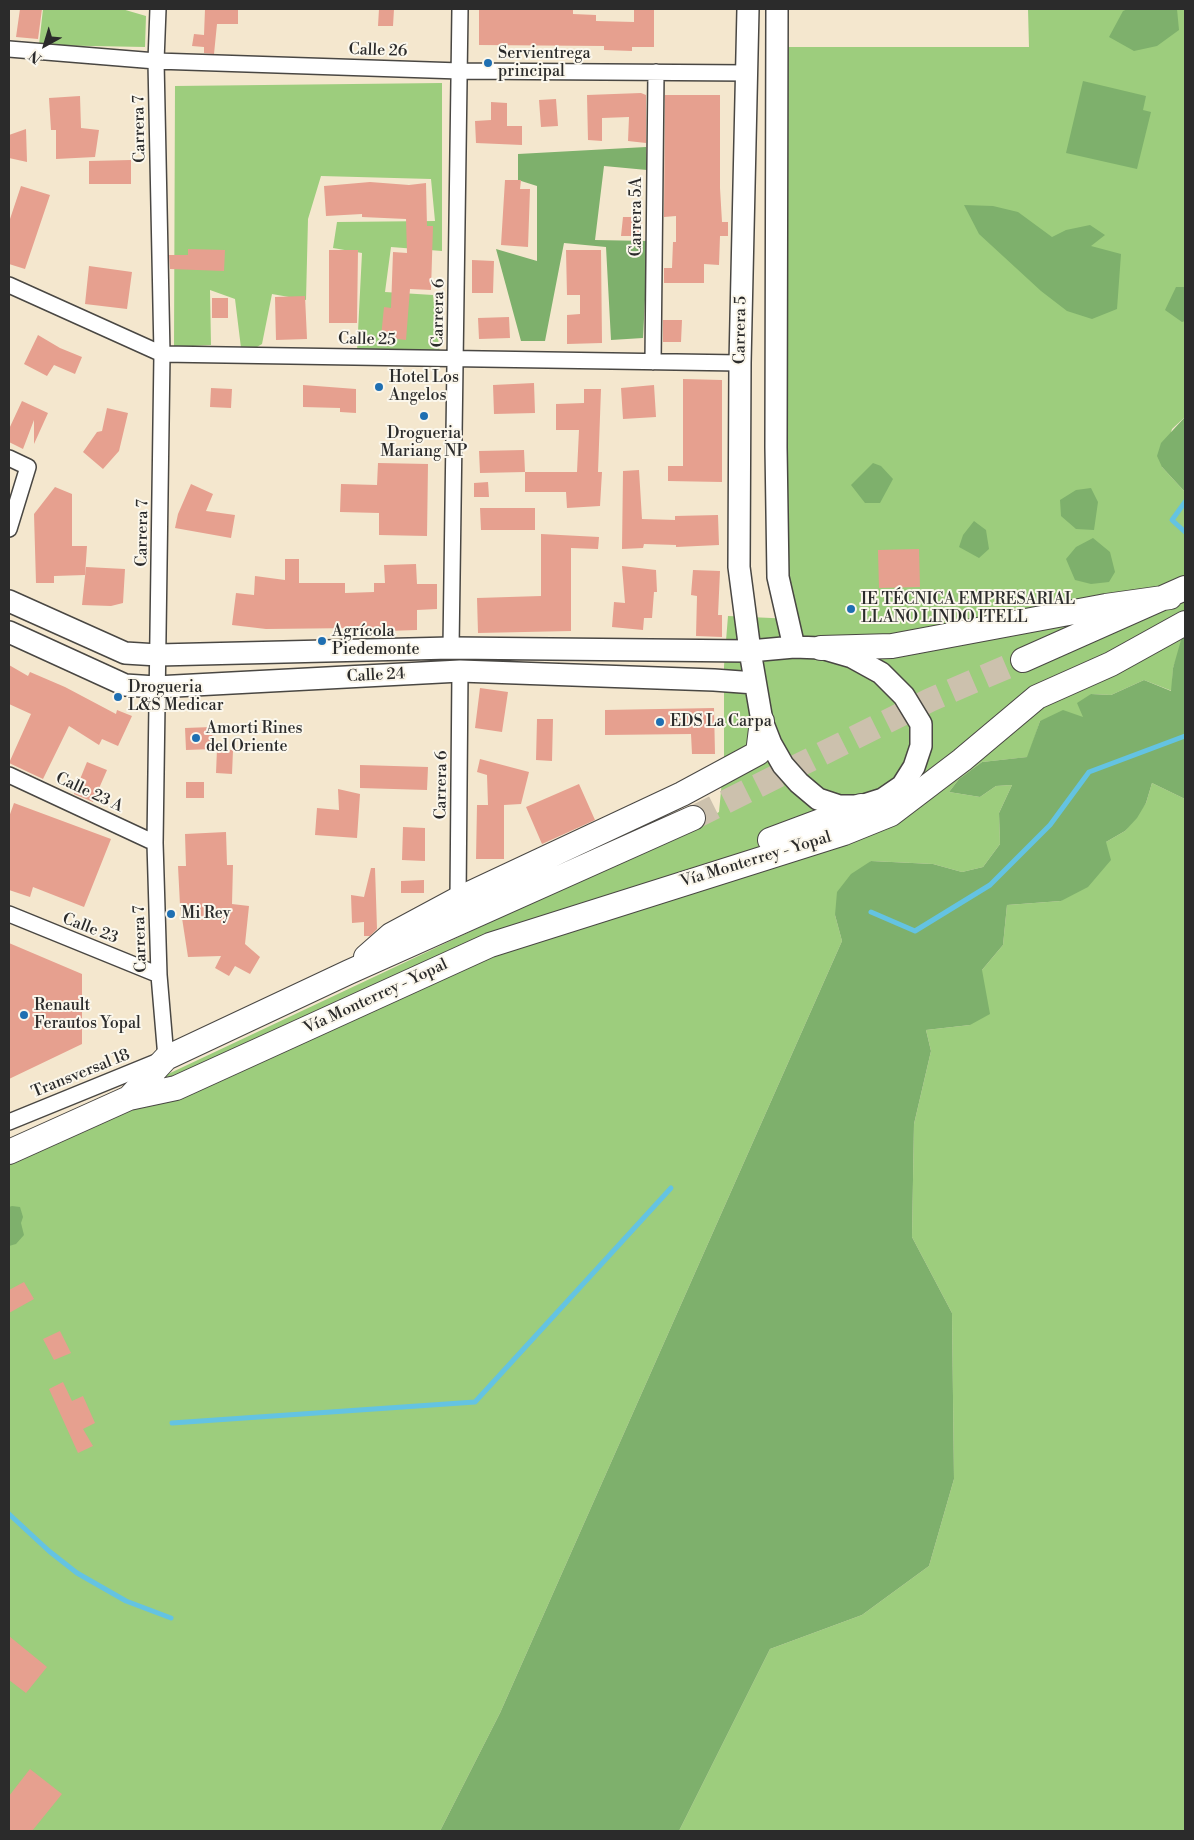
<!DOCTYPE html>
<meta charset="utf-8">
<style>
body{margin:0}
#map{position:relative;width:1194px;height:1840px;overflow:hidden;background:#f4e7ce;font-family:"Libre Bodoni",serif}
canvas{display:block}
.frame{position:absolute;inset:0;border:10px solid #2b2b2b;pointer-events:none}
.north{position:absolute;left:20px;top:20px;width:50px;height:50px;-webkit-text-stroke:4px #fbf7ec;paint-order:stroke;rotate:219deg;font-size:14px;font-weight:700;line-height:20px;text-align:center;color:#2b2b2b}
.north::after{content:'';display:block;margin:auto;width:18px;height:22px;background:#2b2b2b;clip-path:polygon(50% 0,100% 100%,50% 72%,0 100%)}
</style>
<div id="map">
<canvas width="1194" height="1840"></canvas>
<div class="frame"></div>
<div class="north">N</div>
</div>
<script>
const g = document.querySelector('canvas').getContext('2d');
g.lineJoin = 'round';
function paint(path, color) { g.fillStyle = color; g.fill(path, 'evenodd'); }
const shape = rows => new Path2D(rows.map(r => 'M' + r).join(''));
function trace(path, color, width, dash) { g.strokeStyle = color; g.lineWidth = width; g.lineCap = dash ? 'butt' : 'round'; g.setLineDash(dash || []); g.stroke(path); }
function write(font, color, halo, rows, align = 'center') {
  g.font = font + ' "Libre Bodoni",serif'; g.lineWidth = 4; g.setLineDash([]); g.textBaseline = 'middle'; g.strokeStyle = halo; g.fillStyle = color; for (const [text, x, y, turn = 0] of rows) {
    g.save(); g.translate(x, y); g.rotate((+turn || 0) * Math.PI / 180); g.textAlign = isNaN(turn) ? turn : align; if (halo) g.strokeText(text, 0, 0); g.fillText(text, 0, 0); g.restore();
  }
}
paint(shape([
 [43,9,122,9,146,16,145,47,39,45],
 [1028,9,1185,9,1185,417,1172,429,1162,467,1185,492,1185,636,1173,668,1172,691,1144,680,1111,695,1091,694,1084,717,1040,721,1028,757,982,762,959,779,949,792,980,797,996,786,1012,785,999,813,1000,844,983,867,962,872,933,864,871,861,835,915,842,941,500,1713,440,1831,9,1831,9,1146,166,1075,692,827,719,812,724,759,724,666,728,616,793,619,784,575,784,47,1029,47],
 [442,83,442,251,391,247,385,292,433,295,440,355,357,351,362,253,333,248,337,222,435,221,431,179,321,176,308,219,306,300,272,294,262,344,242,356,235,299,210,290,211,345,174,347,175,86],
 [1152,783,1185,799,1185,1831,679,1831,770,1649,862,1615,929,1566,954,1479,952,1313,912,1237,914,1124,931,1051,926,1030,970,1025,982,970,1003,945,1007,905,1061,901,1106,842,1125,831,1146,803]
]), '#9dcd7d');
paint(shape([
 [1128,9,1177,9,1179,30,1157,46,1134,51,1109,37,1123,11],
 [1083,81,1146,96,1143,110,1151,112,1137,169,1066,153],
 [646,147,647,170,604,166,595,240,648,241,643,338,611,340,606,247,564,243,545,341,521,341,496,249,537,261,537,186,518,180,518,154],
 [964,205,993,206,1018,212,1052,237,1066,230,1090,225,1105,235,1091,246,1121,254,1117,309,1092,319,1067,311,1041,291,979,234],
 [1176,287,1185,287,1185,321,1182,322,1165,310],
 [1185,417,1185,492,1162,467,1157,456,1161,443],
 [873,463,881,466,893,479,880,503,865,503,851,485],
 [1091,488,1098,502,1094,530,1076,529,1061,516,1060,500,1076,490],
 [974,521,986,530,989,549,979,558,959,547,963,535],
 [1093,538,1110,552,1115,572,1109,582,1091,584,1075,580,1066,559,1076,547],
 [1185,636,1185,799,1152,783,1146,803,1137,818,1125,831,1106,842,1111,860,1088,887,1061,901,1007,905,1003,945,982,970,990,1014,970,1025,926,1030,931,1051,914,1124,912,1237,952,1313,954,1479,929,1566,862,1615,770,1649,679,1831,440,1831,500,1713,842,941,835,915,837,892,851,874,871,861,933,864,962,872,983,867,1000,844,999,813,1012,785,996,786,980,797,949,792,959,779,982,762,1027,757,1040,721,1063,710,1083,717,1077,703,1091,694,1111,695,1144,680,1171,691,1173,668,1181,640],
 [12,1206,20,1207,23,1217,21,1223,24,1235,16,1244,9,1246,9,1207]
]), '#7eb06c');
trace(shape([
 [1185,502,1172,520,1185,532],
 [871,912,915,931,990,885,1050,825,1089,772,1185,736],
 [172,1423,475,1402,671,1188],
 [9,1514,49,1551,77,1573,126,1601,171,1618]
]), '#64c3e2', 5);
paint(shape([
 [20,9,42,9,38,39,16,37],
 [205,9,238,9,238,24,217,24,214,54,204,53,204,47,192,46,194,34,204,35],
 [379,9,394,9,393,26,378,26],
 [479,9,573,9,573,14,596,15,596,21,634,22,634,9,654,9,654,47,632,47,632,51,604,50,604,46,479,45],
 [641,93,646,95,646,143,628,141,629,117,602,118,602,141,588,140,587,95],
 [665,95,720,95,720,188,722,222,728,222,728,236,720,236,719,265,704,264,704,283,664,283,664,268,672,268,673,242,676,242,676,216,664,217],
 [80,96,81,128,99,130,95,157,56,159,56,130,51,130,49,98],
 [556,99,558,126,541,127,539,100],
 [491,102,507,103,507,126,522,126,522,145,476,143,475,121,491,120],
 [26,129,27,162,9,158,9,135],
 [131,160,131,184,89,184,89,161],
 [505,180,521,180,520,189,530,189,528,247,501,245],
 [370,182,409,185,426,183,427,226,433,226,431,290,410,289,406,340,381,337,384,307,391,308,393,252,407,253,406,219,362,217,362,214,326,216,324,186],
 [21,186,50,195,25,269,9,264,9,222],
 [623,217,642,217,642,236,621,236],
 [188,249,225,250,224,271,170,269,169,255,188,255],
 [329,250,358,250,357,323,329,323],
 [566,250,601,250,602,343,567,344,567,315,580,314,580,295,567,295],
 [472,260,494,261,493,293,472,293],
 [89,266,132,272,127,309,85,304],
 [305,296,307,339,276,340,275,297],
 [212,298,228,298,228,318,212,318],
 [509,317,510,338,479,339,478,318],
 [663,320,682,320,681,342,663,342],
 [38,335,60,348,82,357,75,374,54,365,47,376,24,364],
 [683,379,722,380,722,482,668,481,668,466,683,466],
 [534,383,535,413,494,414,493,385],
 [303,385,356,389,356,413,340,412,340,408,303,407],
 [654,385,656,417,623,419,621,388],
 [211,388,232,389,231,408,210,407],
 [584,389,601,389,598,472,602,472,600,506,567,508,566,492,525,492,525,472,577,472,579,430,556,430,556,404,584,403],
 [22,401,48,413,34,444,34,420,23,449,9,442,9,429],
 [107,408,128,413,119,451,103,469,83,452,97,432,102,431],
 [524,450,525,472,480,473,479,451],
 [378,463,428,464,427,536,379,535,379,513,340,512,341,484,377,485],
 [639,470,642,519,675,520,675,516,718,515,719,545,676,547,676,545,644,544,643,548,622,549,623,471],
 [488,482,489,497,474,497,474,483],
 [191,484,213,494,206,511,235,515,231,538,175,528,178,514],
 [55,487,72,494,72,546,87,546,85,575,54,576,54,583,36,583,34,514],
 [480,508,535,508,535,530,481,530],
 [541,534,599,537,598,549,571,548,571,631,478,633,477,598,541,596],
 [919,549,920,587,879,588,878,550],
 [285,559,299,559,299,583,345,583,345,593,374,592,374,583,385,583,384,565,416,564,417,584,437,584,437,609,417,610,417,630,356,632,356,628,266,629,232,625,236,593,254,595,255,576,285,580],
 [622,566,656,570,657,592,654,592,652,618,644,618,643,630,612,627,614,602,625,603],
 [86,567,125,569,123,603,111,606,82,605],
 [693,570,720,571,718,615,722,615,722,637,696,636,697,596,691,595],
 [9,665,28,676,30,672,65,687,116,714,117,710,132,716,118,746,102,739,99,745,69,726,43,779,9,763,31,714,9,704],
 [480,688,508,692,502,732,475,728],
 [714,708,715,754,692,754,691,734,605,735,605,710],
 [537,719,553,719,552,761,536,760],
 [212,727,213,749,186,750,185,728],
 [217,749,233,750,232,774,216,773],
 [480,759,529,772,521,804,504,805,504,859,476,859,477,805,488,805,487,775,477,772],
 [87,762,107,770,93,802,74,794],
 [360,765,428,767,427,790,360,788],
 [186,782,204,782,204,798,186,798],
 [579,784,595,820,542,844,526,807],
 [338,789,360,794,357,838,315,835,317,808,339,810],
 [14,803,111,839,84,907,33,887,30,897,9,890,9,817],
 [403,827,425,828,425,861,402,860],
 [226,832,227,865,233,865,232,904,249,906,245,944,260,957,250,974,235,966,229,976,215,968,221,956,188,957,180,905,178,866,186,866,185,834],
 [371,868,375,868,377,929,370,936,364,936,364,922,352,923,351,895,364,897],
 [424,880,424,893,401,893,401,881],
 [9,943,82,974,82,1044,9,1079],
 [24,1282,34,1299,9,1313,9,1290],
 [60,1331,71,1353,54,1360,43,1339],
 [63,1382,72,1401,83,1396,95,1423,83,1429,93,1446,78,1453,49,1389],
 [9,1636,47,1667,26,1693,9,1680],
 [30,1769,62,1794,32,1831,9,1831,9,1796]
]), '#e6a08f');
trace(shape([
 [693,818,930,700,1023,660]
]), '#ccc1ad', 24, [24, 12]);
const street = shape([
 [9,49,156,61,460,71,748,73],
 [9,285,162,354,740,363],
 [653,362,656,72],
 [9,458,28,467,9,529],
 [451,648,460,9],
 [9,775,155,843],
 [458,899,460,671],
 [9,914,159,975],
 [9,1122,166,1058,159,975,155,843,162,354,156,61,158,9]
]);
const secondary = shape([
 [777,9,776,447,778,577,794,647],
 [9,601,125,653,158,655,451,648,750,651,794,647,821,648,852,657,881,673,904,696,921,724,921,746,914,767,902,786,883,799,861,806,839,806,818,799,799,783,783,765,771,744,762,721,750,651,739,567,740,363,748,9],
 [9,632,125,685,156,687,460,671,714,680,755,683]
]);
const primary = shape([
 [821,648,892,646,1106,606,1170,597],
 [1023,660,1185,588],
 [770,840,861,806],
 [366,957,391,935,458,899,682,794,758,753,762,721],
 [129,1098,166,1058,349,972,693,818],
 [9,1152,129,1098,176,1088,490,945,844,833,891,814,962,760,1037,697,1111,664,1185,623]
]);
trace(street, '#494743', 18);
trace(secondary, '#494743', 24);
trace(primary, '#494743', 26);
trace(street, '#fff', 15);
trace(secondary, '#fff', 21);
trace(primary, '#fff', 24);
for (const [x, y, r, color] of [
 [488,63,5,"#1f6fb2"],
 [379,387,5,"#1f6fb2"],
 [424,416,5,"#1f6fb2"],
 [851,609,5,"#1f6fb2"],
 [322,641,5,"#1f6fb2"],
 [118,697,5,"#1f6fb2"],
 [660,722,5,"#1f6fb2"],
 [196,738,5,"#1f6fb2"],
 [171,914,5,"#1f6fb2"],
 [24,1015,5,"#1f6fb2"]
]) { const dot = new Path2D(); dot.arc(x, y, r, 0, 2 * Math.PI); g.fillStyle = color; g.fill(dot); trace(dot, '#fbf7ec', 2); }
write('16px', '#2b2b2b', '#fbf7ec', [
 ["Calle 26",378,51,2],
 ["Carrera 7",140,129,-91],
 ["Carrera 5A",637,217,-90],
 ["Carrera 6",439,313,-89],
 ["Carrera 5",741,330,-89],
 ["Calle 25",367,340,1],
 ["Carrera 7",143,533,-89],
 ["Calle 24",376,676,-3],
 ["Carrera 6",442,785,-89],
 ["Calle 23 A",89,793,25],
 ["Vía Monterrey - Yopal",756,860,-17],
 ["Calle 23",90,929,21],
 ["Carrera 7",141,939,-92],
 ["Vía Monterrey - Yopal",376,997,-25],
 ["Transversal 18",81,1074,-22]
]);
write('16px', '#2b2b2b', '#fbf7ec', [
 ["Servientrega",498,54],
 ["principal",498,72],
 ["Hotel Los",389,378],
 ["Angelos",389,396],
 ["Drogueria",424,434,"center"],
 ["Mariang NP",424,452,"center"],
 ["IE TÉCNICA EMPRESARIAL",861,600],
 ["LLANO LINDO ITELL",861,618],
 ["Agrícola",332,632],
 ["Piedemonte",332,650],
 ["Drogueria",128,688],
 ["L&S Medicar",128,706],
 ["EDS La Carpa",670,722],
 ["Amorti Rines",206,729],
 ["del Oriente",206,747],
 ["Mi Rey",181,914],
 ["Renault",34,1006],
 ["Ferautos Yopal",34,1024]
], 'left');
</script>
